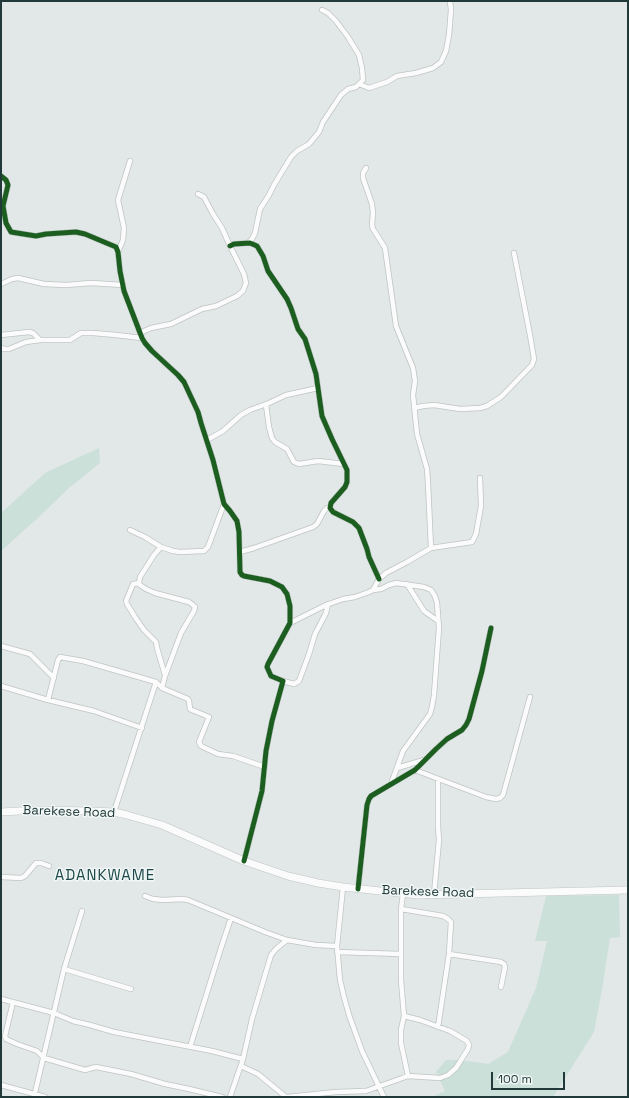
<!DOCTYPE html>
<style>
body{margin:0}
#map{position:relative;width:629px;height:1098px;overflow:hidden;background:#e2e7e7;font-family:"Space Grotesk",sans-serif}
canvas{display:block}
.frame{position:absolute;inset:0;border:2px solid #213939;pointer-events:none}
.scale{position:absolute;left:491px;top:1072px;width:74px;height:18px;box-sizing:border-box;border:2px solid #213939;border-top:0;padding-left:5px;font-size:12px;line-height:14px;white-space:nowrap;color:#213939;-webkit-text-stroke:3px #f0f7f5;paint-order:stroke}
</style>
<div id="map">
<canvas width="629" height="1098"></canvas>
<div class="frame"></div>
<div class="scale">100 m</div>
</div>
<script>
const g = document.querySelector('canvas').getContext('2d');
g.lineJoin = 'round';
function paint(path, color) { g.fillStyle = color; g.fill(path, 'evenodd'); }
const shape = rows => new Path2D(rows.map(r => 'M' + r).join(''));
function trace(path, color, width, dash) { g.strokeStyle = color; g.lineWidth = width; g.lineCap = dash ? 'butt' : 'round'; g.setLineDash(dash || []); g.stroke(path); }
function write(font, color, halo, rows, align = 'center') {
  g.font = font + ' "Space Grotesk",sans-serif'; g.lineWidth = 3; g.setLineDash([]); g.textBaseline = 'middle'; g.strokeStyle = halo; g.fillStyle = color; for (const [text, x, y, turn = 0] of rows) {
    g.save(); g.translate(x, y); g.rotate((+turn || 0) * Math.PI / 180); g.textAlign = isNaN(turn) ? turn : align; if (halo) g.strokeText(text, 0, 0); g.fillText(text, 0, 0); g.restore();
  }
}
paint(shape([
 [99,448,100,463,70,487,40,516,1,551,1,513,45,473],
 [619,895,620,937,610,938,602,989,594,1032,553,1097,432,1097,445,1091,436,1072,446,1060,460,1060,488,1064,508,1052,536,988,547,941,535,941,546,896]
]), '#cbe0d8');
const minor = shape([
 [359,84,369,88,387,82,397,76,416,73,433,68,441,62,446,51,449,35,451,10,450,1],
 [366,168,363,173,363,178,372,204,373,213,372,225,373,229,382,243,385,248,396,326,413,368,415,381,413,395,417,434,427,469,428,483,431,548],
 [1,176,6,180,8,185,3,206,6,223,11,232,36,236,46,234,76,232,85,234,116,247,118,252,120,271,124,291,142,338,145,343,152,351,178,375,184,382,198,412,201,423,213,460,224,504,230,511,237,521,239,532,240,572,242,575,244,576,270,581,282,587,287,594,290,606,290,623,268,664,267,667,271,676,283,681,272,721,266,751,262,791,244,861],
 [248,243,252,239,255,233,260,209,269,195,274,185,291,157,297,151,309,144,319,132,323,122,341,95,348,89,356,87,363,80,362,68,359,55,348,37,336,21,328,13,322,10],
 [230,246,234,244,250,243,257,246,263,256,268,271,287,299,291,308,298,329,305,339,316,374,322,416,332,439,347,470,347,482,345,487,331,503,330,508,333,512,353,522,359,528,367,549,369,557,379,579],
 [118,252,123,240,124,228,118,200,130,161],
 [1,284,12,279,18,278,44,284,66,285,91,283,123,285],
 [140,333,151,328,171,324,202,309,216,306,237,296,243,291,246,283,244,274,230,246,222,228,213,214,204,197,198,194],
 [1,335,29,332,33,333,40,340],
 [1,348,4,349,9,349,26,342,40,340,70,340,81,333,93,333,116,335,142,338],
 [266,405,269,427,272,438,275,442,287,449,294,462,299,464,318,461,344,464],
 [414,408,423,406,434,405,460,409,480,408,487,406,501,397,532,365,534,359,530,335,514,253],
 [207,440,223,431,241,415,250,410,269,403,286,395,318,388],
 [130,530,145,537,161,547,173,551,180,552,204,551,208,547,224,504],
 [240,552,254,548,313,527,317,524,324,511,327,508,330,508],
 [139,583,140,585,146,589,155,593,189,602,193,605,195,607,194,611,181,633,165,676,162,688],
 [139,583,133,584,126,601,127,604,135,617,144,630,156,642,157,648,165,675],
 [139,583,140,577,154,555,161,547],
 [407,584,424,611,438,621],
 [373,590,381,589,389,585,396,583,424,587,431,590,435,596,437,603,439,628,434,695,432,707,430,714,403,751,391,784],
 [290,623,326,605,343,599,355,597,369,592,373,590,379,579,386,573,407,562,431,548,472,542,476,534,481,506,480,478],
 [1,646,30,654,54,678],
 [283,681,294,684,299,681,309,654,315,634,326,613,328,604],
 [1,686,48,700,94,711,142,728],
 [48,700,58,660,60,657,83,661,156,682,162,688,188,699,189,701,190,709,192,710,209,717,199,742,201,746,218,754,233,756,265,767],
 [397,768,424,760],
 [415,770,486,797,496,799,500,798,503,795,530,697],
 [114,812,156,682],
 [1,877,21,878,25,876,36,863,41,863,49,866],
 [343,887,337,946,340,980,344,997,349,1015,362,1051,384,1097],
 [358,889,367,805,369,799,371,796,415,770,436,749,447,739,462,730,466,725,469,719,482,671,491,628],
 [403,894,401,909,401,980,404,1016,401,1030,401,1043,408,1076],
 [434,894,439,840,438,827,438,779],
 [145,896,153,899,163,900,183,899,188,900,265,932,287,940,316,945,337,946],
 [401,909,443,916,448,919,451,922,449,954,438,1027],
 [337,952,401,954],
 [449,954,501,962,504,964,505,967,501,987],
 [64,969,131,989],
 [1,999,54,1013,73,1021,90,1025,114,1032,212,1051,243,1059],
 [13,1002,5,1036,6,1039,17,1044,37,1051,44,1058,85,1070,96,1067,131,1074,165,1084,189,1089,222,1097],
 [190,1047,221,948,231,918],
 [241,1066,258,1074,286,1097],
 [1,1085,45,1097],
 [34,1097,64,969,82,911],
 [230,1097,243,1059,252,1019,271,955,276,949,287,940],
 [287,1097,336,1092,366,1091,408,1076,440,1078,448,1075,456,1068,468,1049,469,1045,467,1041,450,1031,420,1020,404,1016]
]);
const secondary = shape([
 [1,812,37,810,88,811,114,812,127,815,162,825,244,861,288,876,318,883,343,887,418,895,628,890]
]);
trace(minor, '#bfc4c4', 6);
trace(secondary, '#bec5c5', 8);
trace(minor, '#fbfbfb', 4.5);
trace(secondary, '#fbfbfb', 7);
trace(shape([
 [1,176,6,180,8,185,3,206,6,223,11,232,36,236,46,234,76,232,85,234,116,247,118,252,120,271,124,291,142,338,145,343,152,351,178,375,184,382,198,412,201,423,213,460,224,504,230,511,237,521,239,532,240,572,242,575,244,576,270,581,282,587,287,594,290,606,290,623,268,664,267,667,271,676,283,681,272,721,266,751,262,791,244,861],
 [230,246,234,244,250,243,257,246,263,256,268,271,287,299,291,308,298,329,305,339,316,374,322,416,332,439,347,470,347,482,345,487,331,503,330,508,333,512,353,522,359,528,367,549,369,557,379,579],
 [358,889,367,805,369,799,371,796,415,770,436,749,447,739,462,730,466,725,469,719,482,671,491,628]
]), '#1b5e20', 5);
write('13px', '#213939', '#f0f7f5', [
 ["Barekese Road",69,812,2],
 ["Barekese Road",428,892,2]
]);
g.letterSpacing = '1px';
write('15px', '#1e484a', '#f0f7f5', [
 ["ADANKWAME",105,876]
]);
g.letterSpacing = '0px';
</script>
